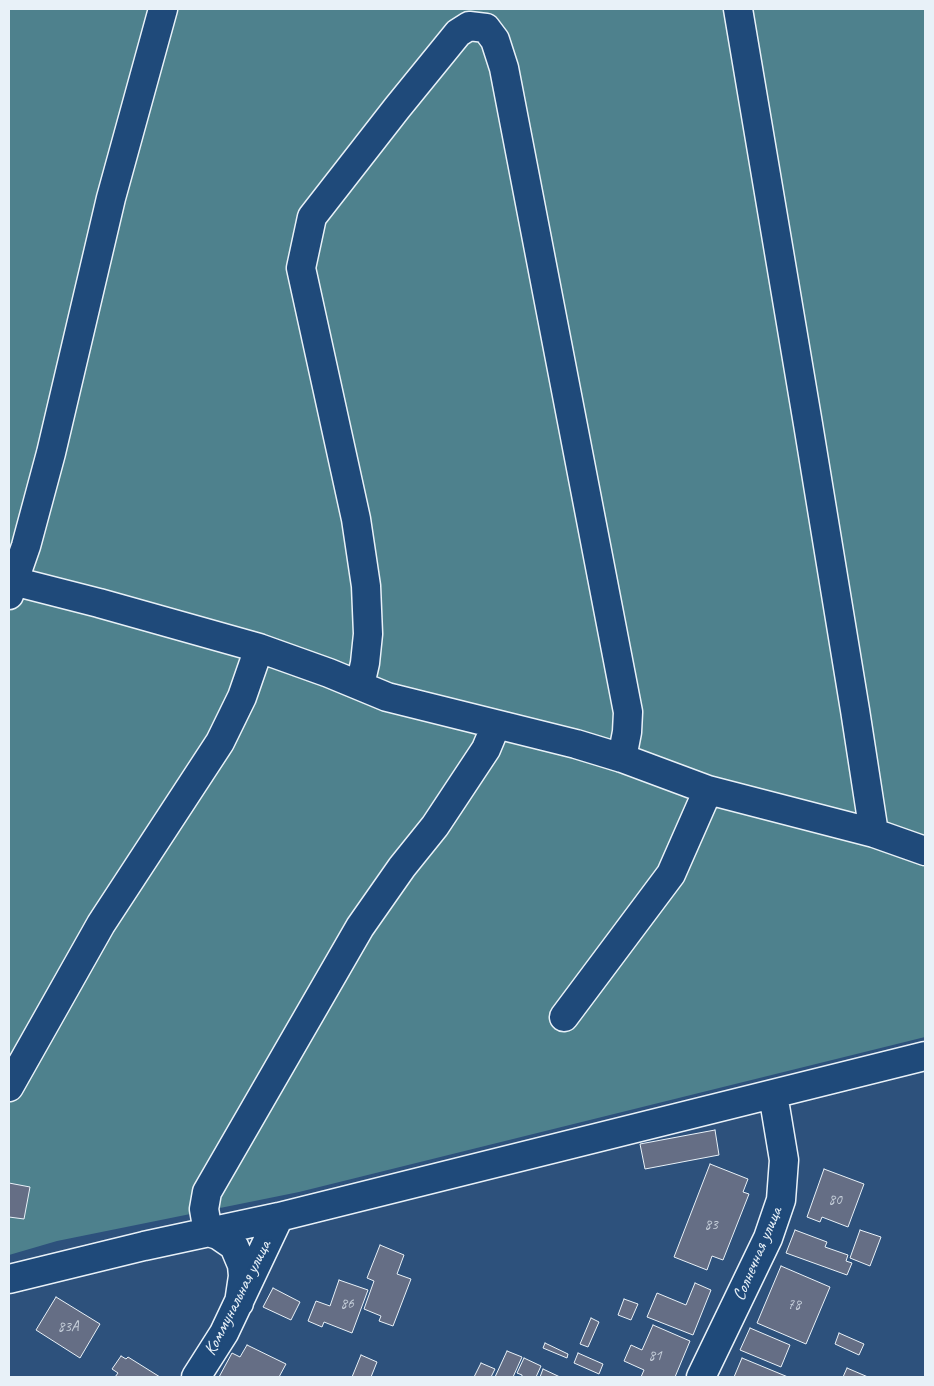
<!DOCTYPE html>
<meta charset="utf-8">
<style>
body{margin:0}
#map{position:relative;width:934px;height:1386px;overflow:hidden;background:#2d517c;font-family:Caveat,sans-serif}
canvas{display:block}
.frame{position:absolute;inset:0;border:10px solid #e8f1f8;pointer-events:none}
</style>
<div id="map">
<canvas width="934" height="1386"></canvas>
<div class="frame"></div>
</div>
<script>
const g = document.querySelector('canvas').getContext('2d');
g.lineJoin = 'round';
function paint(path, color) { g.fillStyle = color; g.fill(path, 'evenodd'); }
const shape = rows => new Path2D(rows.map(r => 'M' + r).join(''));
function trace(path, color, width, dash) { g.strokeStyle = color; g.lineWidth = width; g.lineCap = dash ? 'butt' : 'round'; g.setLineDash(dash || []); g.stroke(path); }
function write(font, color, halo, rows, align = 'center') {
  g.font = font + ' Caveat,sans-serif'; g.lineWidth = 5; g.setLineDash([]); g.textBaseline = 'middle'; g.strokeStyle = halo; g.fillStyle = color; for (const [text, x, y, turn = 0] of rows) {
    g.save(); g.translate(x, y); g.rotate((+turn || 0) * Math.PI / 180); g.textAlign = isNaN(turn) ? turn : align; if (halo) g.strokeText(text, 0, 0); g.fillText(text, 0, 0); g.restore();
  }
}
paint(shape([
 [9,9,925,9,925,1037,299,1192,57,1241,9,1255]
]), '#4e818d');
const building = shape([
 [715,1130,719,1155,645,1169,640,1144,715,1130],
 [710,1164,748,1179,743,1192,749,1194,723,1260,712,1256,707,1270,674,1257,710,1164],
 [824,1169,864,1184,848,1227,822,1217,820,1222,807,1217,824,1169],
 [9,1183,30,1187,24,1219,9,1217,9,1183],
 [795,1230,827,1242,825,1247,848,1255,846,1261,852,1263,847,1275,786,1253,795,1230],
 [860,1230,881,1237,870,1266,850,1258,860,1230],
 [380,1245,404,1255,397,1274,411,1279,393,1326,379,1321,381,1316,364,1309,374,1281,367,1278,380,1245],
 [781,1266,830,1287,806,1344,757,1323,781,1266],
 [339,1280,368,1290,352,1333,324,1322,322,1327,308,1321,316,1301,330,1306,339,1280],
 [695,1283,711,1290,693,1335,647,1317,657,1293,686,1305,695,1283],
 [273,1288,300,1302,291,1320,263,1307,273,1288],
 [56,1297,100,1324,80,1358,36,1330,56,1297],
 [624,1299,638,1304,631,1320,618,1315,624,1299],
 [591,1318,599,1322,588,1347,580,1344,591,1318],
 [653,1325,690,1341,675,1377,641,1377,644,1370,624,1361,631,1345,642,1350,653,1325],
 [750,1328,790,1345,781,1367,740,1350,750,1328],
 [839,1333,864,1344,859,1355,835,1344,839,1333],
 [545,1343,568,1354,567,1358,543,1348,545,1343],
 [247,1345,286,1364,279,1377,219,1377,232,1353,240,1357,247,1345],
 [507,1351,522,1357,513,1377,495,1377,507,1351],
 [578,1353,603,1364,599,1374,574,1363,578,1353],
 [361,1355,377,1362,371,1377,352,1377,361,1355],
 [121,1356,126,1359,128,1357,160,1377,115,1377,118,1373,112,1369,121,1356],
 [524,1358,541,1366,536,1377,522,1377,522,1375,517,1373,524,1358],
 [742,1358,788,1377,734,1377,742,1358],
 [481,1363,495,1369,491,1377,474,1377,481,1363],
 [847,1368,868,1377,843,1377,847,1368],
 [543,1369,560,1377,540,1377,543,1369]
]);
paint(building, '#656e85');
trace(building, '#e8f1f8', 1);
const minor = shape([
 [738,9,808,424,855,710,874,833],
 [9,580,99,603,259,648,329,673,387,697,576,744,622,758,708,790,874,833,925,851],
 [9,595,26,546,51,453,111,198,163,9],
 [360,685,365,663,368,634,366,586,356,519,301,268,312,217,397,108,458,33,469,26,486,28,495,40,504,68,628,712,627,732,622,758],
 [564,1017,671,874,708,790],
 [9,1087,101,924,220,742,242,697,259,648],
 [9,1279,144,1246,279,1217,925,1056],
 [239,1303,243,1276,242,1265,234,1246,218,1235,208,1232,204,1209,207,1192,360,927,402,867,435,826,486,749,496,725],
 [196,1377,224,1333,279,1217],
 [701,1377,768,1238,781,1200,784,1160,773,1094]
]);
trace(minor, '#e8f1f8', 31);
trace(minor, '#1f4a7a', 28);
write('15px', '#c7d0db', null, [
 ["80",835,1200],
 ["83",711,1225],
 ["86",347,1304],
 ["78",794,1305],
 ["83А",68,1327],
 ["81",655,1356]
]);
write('18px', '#e8f1f8', '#1f4a7a', [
 ["Солнечная улица",758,1254,-67],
 ["Коммунальная улица",238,1298,-63]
]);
</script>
